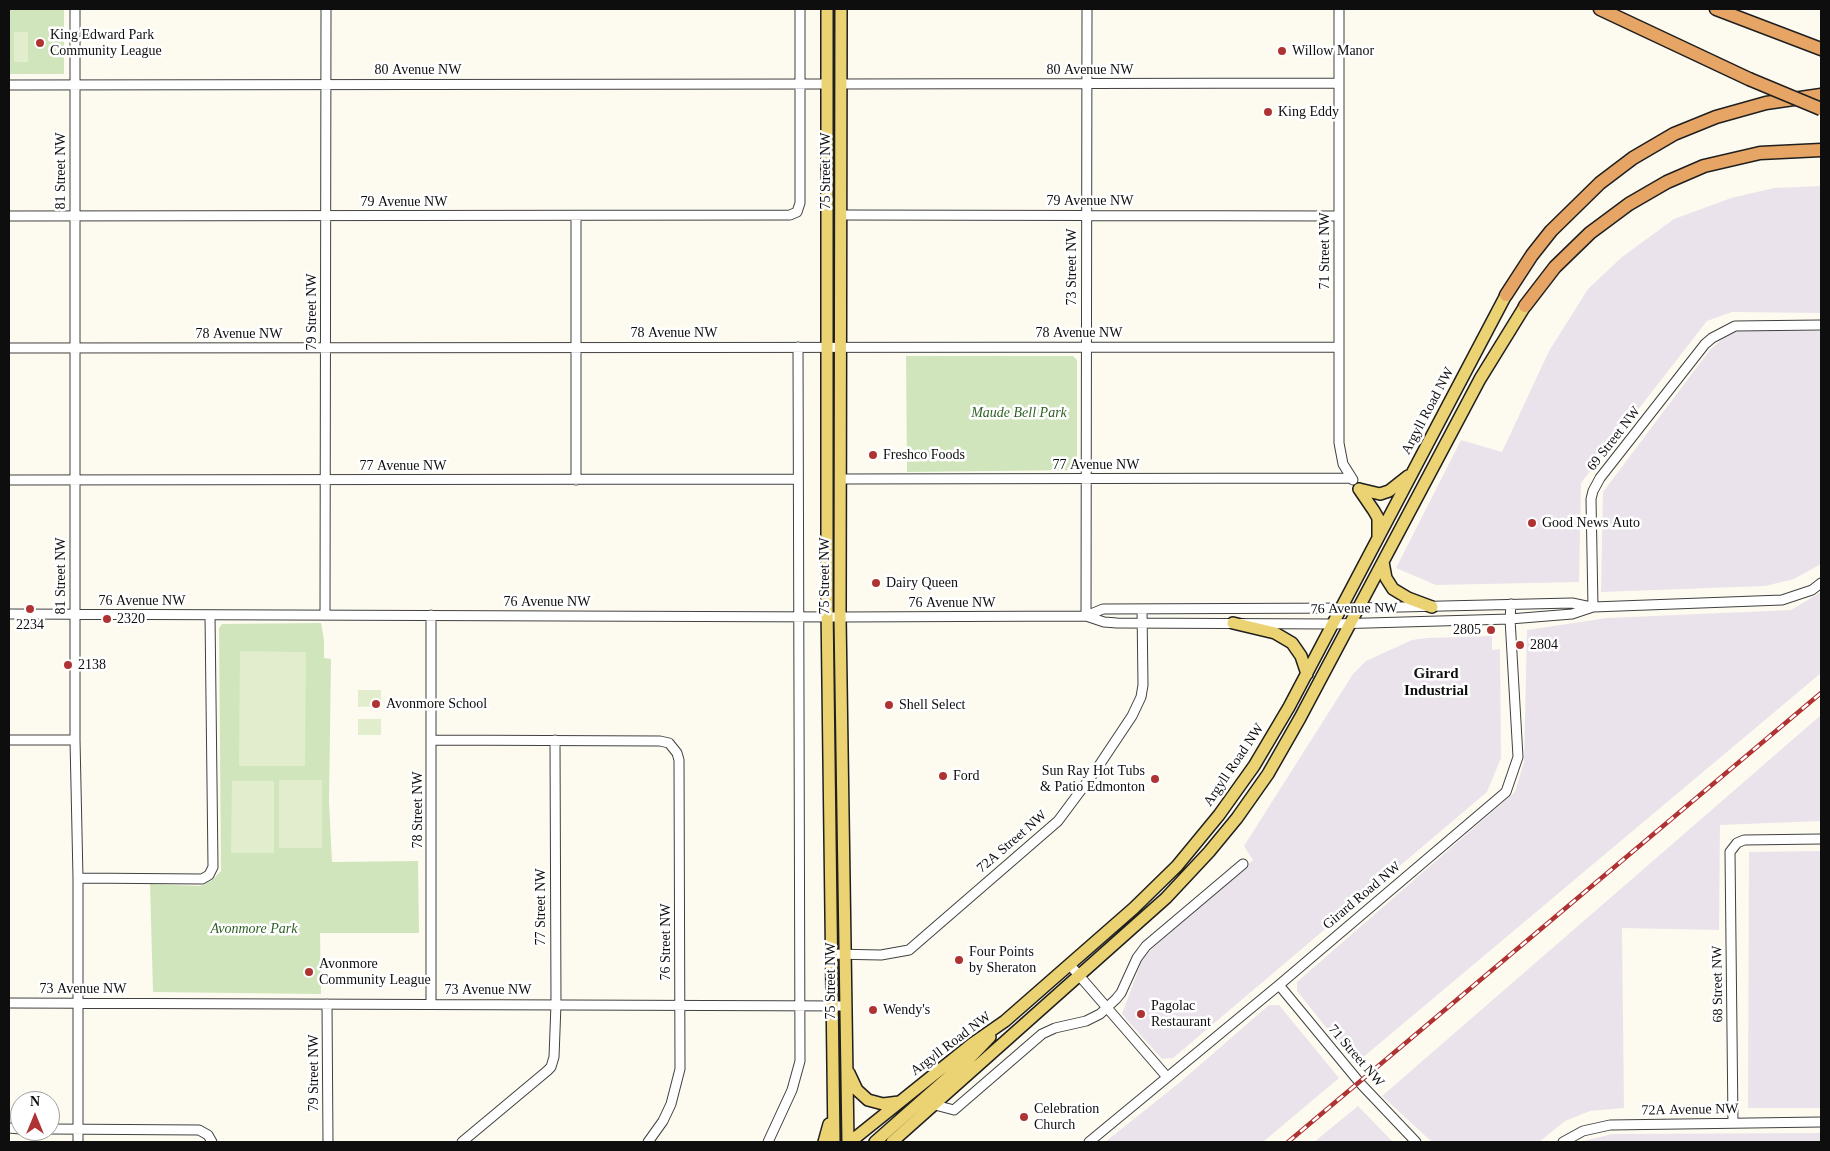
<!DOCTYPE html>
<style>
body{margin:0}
#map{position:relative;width:1830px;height:1151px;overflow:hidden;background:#fdfbf0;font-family:"Times New Roman",serif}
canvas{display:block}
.frame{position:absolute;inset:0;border:10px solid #0e0e0e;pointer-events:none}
.north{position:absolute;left:10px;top:1091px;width:50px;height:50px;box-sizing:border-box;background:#fff;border:1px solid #9f9f9f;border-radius:50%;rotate:0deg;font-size:14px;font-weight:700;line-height:20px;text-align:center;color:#0e0e0e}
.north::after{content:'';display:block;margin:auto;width:18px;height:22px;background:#b03334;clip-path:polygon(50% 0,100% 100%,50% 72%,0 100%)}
</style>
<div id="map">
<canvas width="1830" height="1151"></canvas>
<div class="frame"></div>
<div class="north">N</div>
</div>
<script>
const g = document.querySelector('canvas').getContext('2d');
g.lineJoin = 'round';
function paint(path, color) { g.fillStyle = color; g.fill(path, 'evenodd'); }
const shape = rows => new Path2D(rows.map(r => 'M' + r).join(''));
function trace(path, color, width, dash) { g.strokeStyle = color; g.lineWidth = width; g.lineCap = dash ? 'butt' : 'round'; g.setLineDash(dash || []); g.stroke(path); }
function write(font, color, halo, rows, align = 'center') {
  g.font = font + ' "Times New Roman",serif'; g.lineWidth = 5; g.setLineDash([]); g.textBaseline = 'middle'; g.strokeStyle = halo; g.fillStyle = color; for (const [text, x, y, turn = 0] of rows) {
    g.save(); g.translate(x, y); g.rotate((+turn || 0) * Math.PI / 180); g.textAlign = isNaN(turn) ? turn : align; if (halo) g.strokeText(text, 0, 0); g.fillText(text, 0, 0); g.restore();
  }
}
paint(shape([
 [1821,186,1821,313,1732,312,1707,321,1581,483,1579,582,1436,585,1396,568,1461,440,1502,452,1549,351,1588,289,1622,257,1674,219,1731,198,1774,188],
 [1738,331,1821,331,1821,564,1794,579,1765,586,1601,592,1603,492,1709,351,1724,337],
 [1821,592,1821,673,1355,1064,1297,991,1297,982,1515,792,1524,762,1527,630,1607,618,1791,610],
 [1492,636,1492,650,1500,649,1501,758,1487,792,1173,1058,1162,1059,1122,1014,1143,957,1253,860,1244,846,1353,674,1366,661,1412,640,1427,638],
 [1821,715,1821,821,1720,825,1719,930,1622,928,1624,1108,1590,1111,1565,1121,1539,1142,1432,1142,1382,1096],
 [1821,851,1821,1108,1748,1108,1749,852],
 [1269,1005,1279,1005,1339,1078,1263,1142,1105,1142,1179,1083],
 [1358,1106,1393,1142,1314,1142],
 [1821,1133,1821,1142,1579,1142,1613,1134]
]), '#ebe3eb');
paint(shape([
 [9,9,64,9,64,74,9,74],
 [906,356,1073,356,1077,360,1077,465,1074,470,907,472],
 [321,623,324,640,324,658,331,659,329,802,332,862,418,861,419,933,320,933,321,994,153,992,150,884,200,886,211,881,221,871,219,628,222,624]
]), '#d0e5bc');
paint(shape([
 [14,32,28,32,28,62,14,62],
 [240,651,306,652,305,766,239,766],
 [358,690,381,690,381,706,358,707],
 [358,719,381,719,381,735,358,735],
 [279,780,322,780,322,848,279,848],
 [232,781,274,781,274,853,231,853]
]), '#e1edcd');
const minor = shape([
 [75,9,75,740,78,878,78,1142],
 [1339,9,1339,443,1343,464,1353,480],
 [841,84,1339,83],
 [9,85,827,84],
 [841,215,1339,216],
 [9,216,790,215,797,212,800,203,800,9],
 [576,216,576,480],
 [9,348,1339,347],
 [840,479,1351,478],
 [9,480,797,479],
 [1593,607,1591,499,1593,491,1600,478,1705,344,1712,338,1735,326,1821,325],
 [9,614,840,617,1086,616,1104,622,1117,623,1333,624,1510,619,1572,614,1593,607,1782,600,1812,590,1821,583],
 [325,615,326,9],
 [1086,616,1087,9],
 [1086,616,1103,609,1358,608,1572,603,1591,607],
 [9,740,75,740],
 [431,740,660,741,669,743,677,753,679,760,680,1069,671,1104,663,1121,648,1142],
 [78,878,202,879,209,875,213,867,210,615],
 [831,954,881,955,909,950,1058,821,1096,770,1132,716,1141,697,1143,685,1142,609],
 [1070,965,1167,1077],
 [1279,985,1360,1083,1416,1142],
 [9,1003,846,1006],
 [327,1004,328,1142],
 [431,1004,431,615],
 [935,1105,954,1110,1042,1034,1055,1028,1086,1021,1100,1014,1116,999,1121,993,1137,958,1146,946,1243,864],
 [1733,1123,1730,852,1737,843,1744,840,1821,839],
 [9,1128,20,1129],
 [50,1129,199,1130,208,1135,212,1142],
 [462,1142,547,1071,551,1067,554,1057,556,1004,555,740],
 [768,1142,792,1090,800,1061,798,347],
 [1089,1142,1279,985,1506,792,1518,757,1510,619,1511,604],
 [1563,1142,1583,1131,1610,1125,1821,1122]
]);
const major = shape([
 [827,9,827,606,834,1142],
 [841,9,840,617,848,1142],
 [1359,489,1380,494,1389,491,1408,476],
 [1359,489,1374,511,1378,518,1378,536],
 [1383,562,1386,578,1393,589,1408,598,1432,607],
 [1233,623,1275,633,1292,643,1301,656,1307,674],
 [849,1073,857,1090,868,1100,883,1104,899,1102],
 [824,1142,829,1124],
 [850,1142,972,1044,1005,1021,1134,908,1177,866,1219,815,1254,766,1289,707,1506,295],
 [875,1142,968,1060,990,1037],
 [892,1142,1166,898,1209,852,1237,818,1268,774,1300,718,1480,379,1525,306]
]);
const highway = shape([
 [1600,9,1749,79],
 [1716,9,1821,49],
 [1506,295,1532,255,1551,231,1600,183,1633,158,1674,134,1716,117,1766,103,1821,95],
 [1525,306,1555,267,1590,233,1629,204,1667,182,1704,166,1760,153,1821,150]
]);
trace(minor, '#414141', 11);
trace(major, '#1f1f1f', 14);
trace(highway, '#1f1f1f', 15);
trace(minor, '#fff', 9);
trace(major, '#ebd272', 11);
trace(highway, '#e6a565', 12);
const rail = shape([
 [1288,1142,1821,693]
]);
trace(rail, '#b03334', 4.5);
trace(rail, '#fff', 2.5, [8]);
const highwayBridge = shape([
 [1749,79,1821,109]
]);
trace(highwayBridge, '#1f1f1f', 15, []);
trace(highwayBridge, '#e6a565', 12);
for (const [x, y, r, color] of [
 [40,43,5,"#b03334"],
 [1282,51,5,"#b03334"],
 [1268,112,5,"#b03334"],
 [873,455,5,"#b03334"],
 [1532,523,5,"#b03334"],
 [876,583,5,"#b03334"],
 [30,609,5,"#b03334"],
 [107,619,5,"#b03334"],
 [1491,630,5,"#b03334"],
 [1520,645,5,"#b03334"],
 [68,665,5,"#b03334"],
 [376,704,5,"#b03334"],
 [889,705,5,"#b03334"],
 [943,776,5,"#b03334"],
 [1155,779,5,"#b03334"],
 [959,960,5,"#b03334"],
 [309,972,5,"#b03334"],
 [873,1010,5,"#b03334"],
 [1141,1014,5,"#b03334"],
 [1024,1117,5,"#b03334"]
]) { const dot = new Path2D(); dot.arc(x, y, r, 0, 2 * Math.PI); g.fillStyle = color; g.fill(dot); trace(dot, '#fff', 2); }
write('14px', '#0e0e0e', '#fff', [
 ["King Edward Park",50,35],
 ["Community League",50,51],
 ["Willow Manor",1292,51],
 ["King Eddy",1278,112],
 ["Freshco Foods",883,455],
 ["Good News Auto",1542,523],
 ["Dairy Queen",886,583],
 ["2320",117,619],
 ["2234",30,625,"center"],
 ["2805",1481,630,"right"],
 ["2804",1530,645],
 ["2138",78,665],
 ["Avonmore School",386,704],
 ["Shell Select",899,705],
 ["Sun Ray Hot Tubs",1145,771,"right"],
 ["& Patio Edmonton",1145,787,"right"],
 ["Ford",953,776],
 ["Four Points",969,952],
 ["by Sheraton",969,968],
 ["Avonmore",319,964],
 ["Community League",319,980],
 ["Pagolac",1151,1006],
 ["Restaurant",1151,1022],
 ["Wendy's",883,1010],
 ["Celebration",1034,1109],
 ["Church",1034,1125]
], 'left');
write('14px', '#0e0e0e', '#fff', [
 ["80 Avenue NW",418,70],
 ["80 Avenue NW",1090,70],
 ["81 Street NW",61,171,-90],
 ["75 Street NW",826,171,-90],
 ["79 Avenue NW",1090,201],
 ["79 Avenue NW",404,202],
 ["71 Street NW",1325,251,-90],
 ["73 Street NW",1072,267,-90],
 ["79 Street NW",312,312,-90],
 ["78 Avenue NW",674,333],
 ["78 Avenue NW",1079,333],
 ["78 Avenue NW",239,334],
 ["Argyll Road NW",1428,411,-62],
 ["69 Street NW",1614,439,-52],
 ["77 Avenue NW",1096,465],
 ["77 Avenue NW",403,466],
 ["81 Street NW",61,576,-90],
 ["75 Street NW",825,576,-90],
 ["76 Avenue NW",142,601],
 ["76 Avenue NW",547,602],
 ["76 Avenue NW",952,603],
 ["76 Avenue NW",1354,609,-1],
 ["Argyll Road NW",1234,765,-56],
 ["78 Street NW",418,810,-90],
 ["72A Street NW",1012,842,-41],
 ["Girard Road NW",1362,896,-40],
 ["77 Street NW",541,907,-90],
 ["76 Street NW",666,942,-90],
 ["75 Street NW",831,981,-90],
 ["68 Street NW",1718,984,-91],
 ["73 Avenue NW",83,989],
 ["73 Avenue NW",488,990],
 ["Argyll Road NW",951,1044,-37],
 ["71 Street NW",1356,1056,49],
 ["79 Street NW",314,1073,-90],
 ["72A Avenue NW",1690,1110,-1]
]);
write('italic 14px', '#2e5f24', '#fff', [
 ["Maude Bell Park",1019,413],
 ["Avonmore Park",254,929]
]);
write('bold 15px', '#0e0e0e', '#fff', [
 ["Girard",1436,674],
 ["Industrial",1436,691]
]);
</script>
